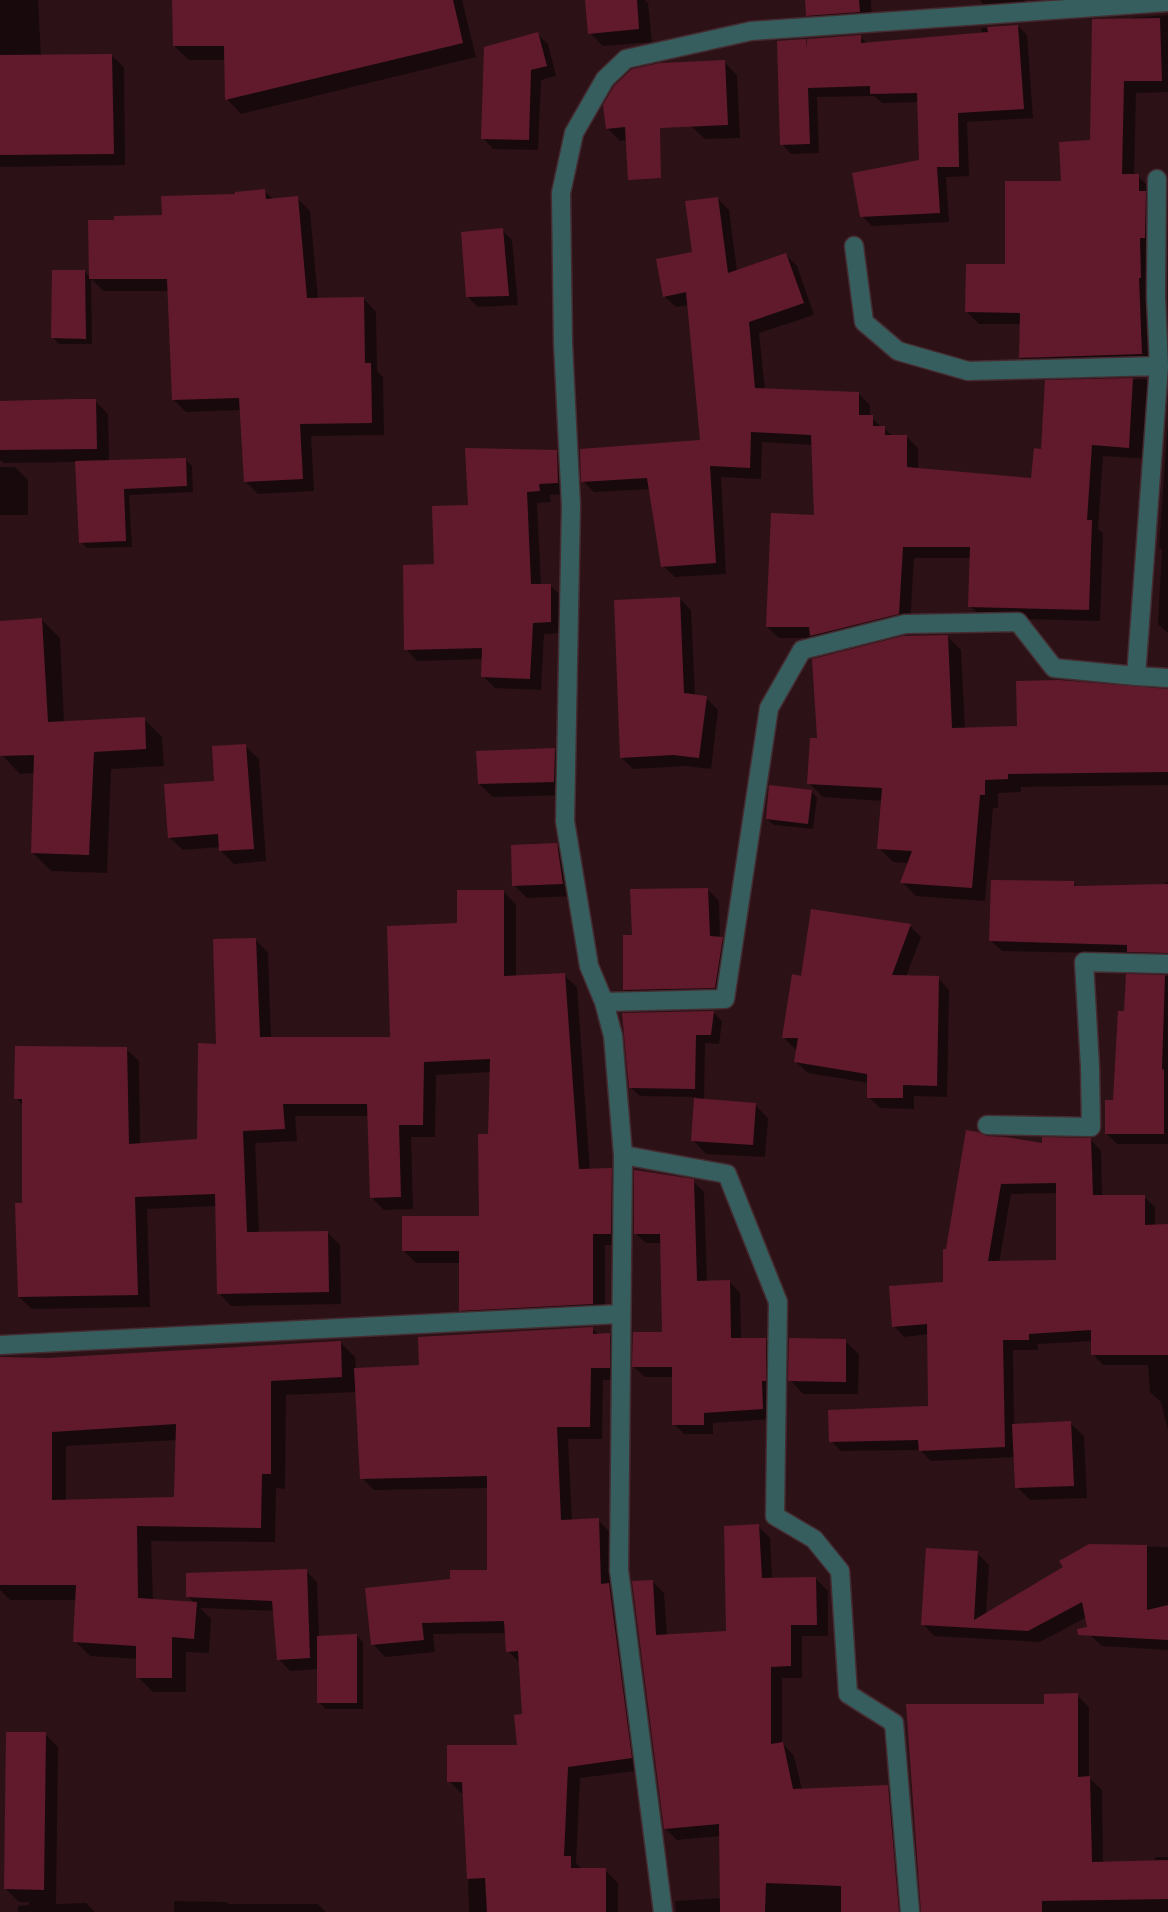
<!DOCTYPE html>
<style>
body{margin:0}
canvas{display:block;background:#2c1117}
</style>
<canvas width="1168" height="1912"></canvas>
<script>
const g = document.querySelector('canvas').getContext('2d');
g.lineJoin = 'round';
function paint(path, color) { g.fillStyle = color; g.fill(path, 'evenodd'); }
const shape = rows => new Path2D(rows.map(r => 'M' + r).join(''));
function trace(path, color, width, dash) { g.strokeStyle = color; g.lineWidth = width; g.lineCap = dash ? 'butt' : 'round'; g.setLineDash(dash || []); g.stroke(path); }
paint(shape([
 [0,0,38,0,41,56,112,56,124,67,125,165,0,167],
 [174,0,462,0,476,57,241,114,227,99,226,60,189,60,174,46],
 [587,0,645,0,648,3,652,42,603,46,590,33],
 [807,0,871,0,872,25,821,28,808,15],
 [980,0,1025,0,1026,10,990,13],
 [1168,15,1168,92,1136,93,1134,176,1138,176,1150,188,1159,367,1033,370,1020,358,1022,324,979,324,967,312,1007,266,1092,142,1131,18],
 [1018,26,1027,35,1033,118,967,122,969,176,946,177,949,222,872,226,862,216,921,161,919,102,882,103,874,96,817,97,819,153,791,154,782,144,805,40,809,44,860,37,868,44,982,35,981,28],
 [537,34,548,44,556,76,541,80,538,150,493,149,483,138],
 [724,62,737,75,740,138,705,139,691,126],
 [655,82,660,137,620,141,607,128],
 [264,191,274,200,297,198,310,211,318,300,364,299,376,312,377,371,383,377,384,435,311,436,314,491,258,494,246,482,242,410,186,412,174,400,169,291,104,291,91,279,163,217,237,196],
 [718,199,729,210,737,271,786,255,797,266,814,315,759,333,765,390,858,393,870,405,870,417,893,436,906,436,918,448,918,469,1033,479,1043,451,1047,382,1146,379,1157,391,1152,459,1103,456,1098,529,1103,533,1100,621,982,618,970,606,972,558,914,558,910,625,823,647,814,638,779,638,767,627,816,517,813,445,762,442,761,479,721,477,726,574,675,577,663,566,651,489,594,492,583,481,702,441,689,305,676,307,664,296,693,254],
 [502,230,512,240,518,305,478,307,468,297],
 [85,272,91,278,92,344,59,344,53,337],
 [95,401,108,414,109,462,185,459,192,466,193,492,129,495,132,547,87,548,81,542,77,462,4,463,0,460,0,403],
 [1168,422,1168,633,1158,624,1162,550,1159,547],
 [556,452,568,463,569,494,550,495,551,502,537,503,541,585,550,585,562,597,562,633,544,634,541,690,495,688,483,676,484,659,417,661,406,649,435,566,469,506],
 [0,467,15,467,28,480,28,515,0,515],
 [679,598,691,610,695,696,706,698,718,710,711,769,686,766,633,769,621,757],
 [42,620,60,638,64,723,144,719,162,737,164,766,111,769,107,873,51,871,33,853,35,773,20,774,2,755,0,622],
 [947,636,961,650,965,730,1019,728,1168,691,1168,785,1021,787,1021,792,998,793,998,808,993,808,985,901,916,896,902,882,909,863,893,862,879,848,883,801,823,797,809,783,819,740],
 [245,746,259,759,266,861,234,864,221,851,220,847,183,850,169,837],
 [554,750,568,763,567,795,493,797,479,784],
 [811,791,817,798,813,829,774,825,767,819],
 [556,845,570,858,575,896,527,898,514,885],
 [1165,882,1168,882,1168,962,1132,954,1002,951,991,941,1073,883,1078,888,1165,886],
 [707,889,719,901,720,939,734,951,727,999,636,1001,624,989,633,937],
 [504,892,516,905,516,977,564,975,577,987,590,1171,611,1170,623,1183,623,1245,605,1245,605,1316,473,1323,461,1310,461,1263,416,1263,404,1251,481,1218,490,1136,491,1072,436,1075,435,1137,411,1137,413,1209,384,1210,371,1197,369,1116,295,1116,297,1141,255,1143,259,1233,328,1233,340,1245,341,1304,231,1306,219,1293,217,1206,147,1209,150,1307,32,1309,19,1297,24,1204,24,1106,16,1098,126,1049,139,1061,140,1145,199,1141,218,1045,256,940,268,953,271,1039,391,1039,459,925],
 [910,926,921,937,906,977,938,978,949,990,947,1097,914,1096,914,1109,880,1108,869,1097,869,1083,808,1073,796,1062,798,1049,795,1049,783,1037,802,978],
 [1127,976,1168,976,1168,1144,1117,1144,1107,1134,1115,1101,1126,1013],
 [713,1012,722,1021,719,1044,705,1043,704,1101,755,1105,768,1118,765,1157,706,1154,693,1140,696,1097,640,1096,630,1087],
 [986,1138,1044,1145,1091,1140,1101,1151,1102,1197,1144,1197,1155,1207,1155,1227,1168,1226,1168,1430,1161,1402,1150,1392,1148,1365,1103,1365,1093,1354,1093,1341,1038,1344,1038,1350,1013,1350,1014,1426,1070,1423,1084,1436,1087,1498,1030,1500,1017,1487,1016,1457,931,1461,920,1450,841,1451,831,1441,930,1408,929,1334,904,1337,894,1326,945,1283,947,1250],
 [1058,1193,1058,1261,999,1263,1011,1194],
 [693,1181,704,1192,707,1282,730,1282,740,1293,741,1340,765,1340,776,1351,773,1419,713,1423,713,1434,684,1434,674,1424,674,1377,645,1377,634,1367,664,1333,662,1243,646,1243,635,1233],
 [592,1329,599,1335,609,1335,622,1347,621,1379,603,1380,602,1439,568,1439,572,1521,598,1520,611,1533,643,1770,580,1778,576,1863,583,1870,605,1870,618,1883,618,1912,469,1912,466,1799,464,1793,461,1793,449,1781,519,1747,524,1716,520,1663,508,1651,506,1633,433,1634,435,1652,385,1657,373,1644,452,1581,489,1571,489,1488,374,1490,362,1478,357,1392,286,1395,285,1489,276,1488,275,1542,151,1541,153,1601,195,1604,188,1596,306,1571,317,1582,319,1638,357,1636,363,1642,363,1709,325,1709,319,1702,319,1669,290,1671,279,1659,275,1611,200,1608,211,1619,209,1653,186,1652,186,1692,153,1692,138,1677,138,1659,90,1656,75,1641,77,1600,10,1600,0,1590,0,1359,49,1360,340,1342,355,1357,356,1370,421,1366],
 [177,1440,176,1499,66,1501,66,1446],
 [845,1341,859,1354,858,1394,803,1394,790,1380],
 [758,1526,770,1538,772,1579,816,1579,828,1591,828,1636,802,1636,802,1678,782,1678,782,1743,794,1756,802,1790,887,1787,899,1799,909,1912,676,1912,675,1901,722,1898,721,1836,677,1840,665,1828,652,1581,664,1593,667,1636,728,1633],
 [1089,1545,1168,1547,1168,1650,1102,1646,1090,1635,1087,1617,1040,1642,934,1636,923,1624,977,1553,989,1565,986,1614,1065,1567],
 [1077,1695,1089,1707,1089,1778,1102,1790,1103,1863,1155,1862,1155,1857,1168,1857,1168,1912,923,1912,1046,1706],
 [45,1734,58,1747,56,1904,86,1903,95,1912,18,1912,18,1906,29,1905,29,1902,19,1902,6,1889],
 [174,1901,226,1902,229,1904,318,1904,326,1912,174,1912]
]), '#0007');
paint(shape([
 [172,0,453,0,463,43,225,100,224,46,173,46],
 [585,0,637,0,639,29,588,34],
 [805,0,859,0,860,12,806,16],
 [1160,18,1162,81,1124,81,1122,174,1139,174,1139,191,1146,191,1145,238,1140,238,1141,278,1139,278,1142,354,1019,358,1020,313,965,312,966,264,1005,264,1005,181,1061,181,1059,142,1090,140,1092,19],
 [1018,25,1024,109,958,113,959,167,937,167,940,213,860,217,852,173,919,160,917,93,870,94,870,86,808,88,810,144,780,145,777,41,806,39,807,48,807,39,861,35,861,43,988,32,987,27],
 [538,32,547,66,531,70,529,140,481,139,484,47],
 [112,54,114,154,0,155,0,55],
 [725,60,728,125,660,128,661,178,628,180,625,127,606,129,603,105,614,86,632,69,660,63],
 [265,189,266,199,298,196,307,298,364,297,365,363,371,363,372,423,300,424,303,479,244,482,239,398,172,400,167,279,89,279,88,220,114,220,114,216,162,215,161,196,235,194,235,192],
 [718,197,728,273,786,253,804,303,749,322,755,388,859,392,859,415,873,415,873,426,885,426,885,435,907,435,907,467,1031,478,1034,448,1041,449,1045,380,1133,378,1129,448,1092,445,1087,520,1092,520,1089,610,968,607,970,547,903,547,899,614,810,636,809,627,766,627,771,513,814,515,811,435,751,432,750,468,710,466,716,563,661,567,647,478,581,482,580,449,700,440,686,292,663,297,656,259,692,252,685,201],
 [503,228,509,296,466,297,461,232],
 [52,270,85,270,86,339,51,338],
 [73,399,96,399,97,449,0,450,0,401],
 [465,448,557,450,558,483,539,484,540,491,527,492,531,584,551,584,551,622,533,623,530,679,481,677,482,648,404,650,403,565,434,564,432,506,468,505],
 [186,458,187,486,124,489,126,541,79,543,75,461],
 [680,597,684,693,707,696,699,758,673,755,620,758,614,600],
 [42,618,48,722,145,717,146,749,94,752,89,855,31,853,34,755,0,756,0,621],
 [948,635,952,728,1017,726,1016,681,1059,680,1168,689,1168,772,1008,774,1008,779,985,780,985,795,980,795,972,888,900,883,912,851,877,849,882,788,807,784,810,738,817,738,812,659,903,636],
 [246,744,254,849,219,851,218,834,168,838,164,784,214,781,212,746],
 [555,748,554,782,478,784,476,751],
 [769,785,812,790,808,824,766,819],
 [557,843,563,884,512,886,511,845],
 [991,880,1074,881,1074,886,1168,884,1168,953,1127,952,1127,945,989,941],
 [708,888,710,936,723,937,715,988,623,990,623,935,632,935,630,889],
 [457,890,504,890,504,976,565,973,579,1169,612,1168,611,1234,593,1234,593,1304,459,1311,459,1251,402,1251,402,1216,479,1216,478,1134,488,1134,490,1059,424,1062,423,1125,399,1125,401,1197,370,1198,367,1104,283,1104,285,1129,243,1131,247,1232,328,1231,329,1292,217,1294,215,1194,135,1197,138,1295,18,1297,15,1203,22,1203,22,1099,14,1099,15,1046,127,1047,129,1144,197,1139,198,1043,216,1044,213,939,256,938,260,1037,390,1037,387,926,457,923],
 [811,909,911,924,892,975,939,976,937,1086,903,1085,903,1098,867,1098,867,1074,794,1062,798,1038,782,1038,792,974,801,976],
 [1126,974,1165,975,1162,1069,1164,1070,1164,1134,1105,1134,1105,1100,1113,1100,1118,1011,1124,1011],
 [714,1011,711,1035,696,1035,695,1089,629,1088,622,1013],
 [694,1098,756,1103,753,1145,691,1141],
 [966,1130,978,1132,986,1136,1006,1137,1042,1143,1042,1137,1091,1138,1093,1195,1145,1195,1145,1225,1168,1224,1168,1355,1091,1355,1091,1330,1029,1334,1029,1340,1003,1340,1005,1447,919,1451,918,1440,829,1442,828,1410,928,1406,927,1324,892,1327,889,1286,943,1282,943,1249,946,1249],
 [1056,1183,1056,1260,988,1261,1001,1184],
 [634,1170,694,1179,697,1281,730,1280,731,1338,766,1338,766,1381,762,1381,763,1409,704,1413,704,1425,672,1425,672,1367,632,1367,633,1332,662,1332,660,1234,634,1234],
 [593,1327,593,1334,610,1333,610,1368,591,1368,590,1427,557,1427,561,1520,599,1518,601,1584,609,1583,632,1758,568,1767,564,1856,571,1856,571,1868,606,1868,606,1912,487,1912,485,1878,467,1879,462,1782,447,1782,447,1745,517,1745,514,1715,522,1714,518,1651,506,1652,504,1621,422,1623,424,1640,371,1645,365,1588,450,1579,450,1570,487,1570,487,1476,360,1479,354,1368,419,1365,418,1337],
 [789,1338,846,1339,846,1382,788,1381],
 [341,1341,342,1377,271,1381,271,1474,262,1474,261,1528,137,1526,138,1598,197,1602,194,1639,172,1637,172,1678,136,1678,136,1646,73,1642,76,1585,0,1585,0,1357,48,1358],
 [176,1424,174,1497,52,1500,52,1432],
 [1071,1421,1074,1486,1015,1488,1012,1424],
 [759,1524,762,1578,816,1577,817,1625,791,1625,791,1666,771,1667,771,1744,783,1742,793,1789,888,1785,899,1912,841,1912,841,1886,766,1883,765,1912,720,1912,719,1824,664,1829,632,1581,653,1580,656,1635,726,1631,724,1526],
 [1089,1544,1147,1545,1147,1610,1168,1605,1168,1640,1078,1635,1077,1629,1087,1627,1082,1602,1028,1631,921,1625,926,1548,978,1551,974,1620,1063,1567,1059,1561],
 [307,1569,310,1658,277,1660,272,1601,186,1597,186,1573],
 [357,1634,357,1703,317,1703,317,1636],
 [1078,1693,1078,1777,1090,1776,1092,1862,1168,1860,1168,1899,1042,1901,1042,1912,921,1912,906,1704,1044,1704,1044,1694],
 [6,1732,46,1732,44,1890,4,1889]
]), '#601a2c');
const street = shape([
 [1157,179,1156,297,1159,366,1136,676,1168,678],
 [854,246,864,322,898,351,968,371,1159,366],
 [604,1002,725,999,769,708,802,650,905,624,1018,622,1054,668,1136,676],
 [987,1125,1091,1127,1090,1067,1084,962,1168,964],
 [623,1155,727,1174,778,1302,775,1516,814,1539,840,1571,848,1694,894,1723,910,1912],
 [0,1345,620,1314],
 [663,1912,619,1570,623,1155,613,1036,604,1002,589,966,565,821,571,506,563,343,561,193,574,133,605,79,626,59,751,31,1168,2]
]);
trace(street, '#452c31', 21);
trace(street, '#365e5e', 18);
</script>
